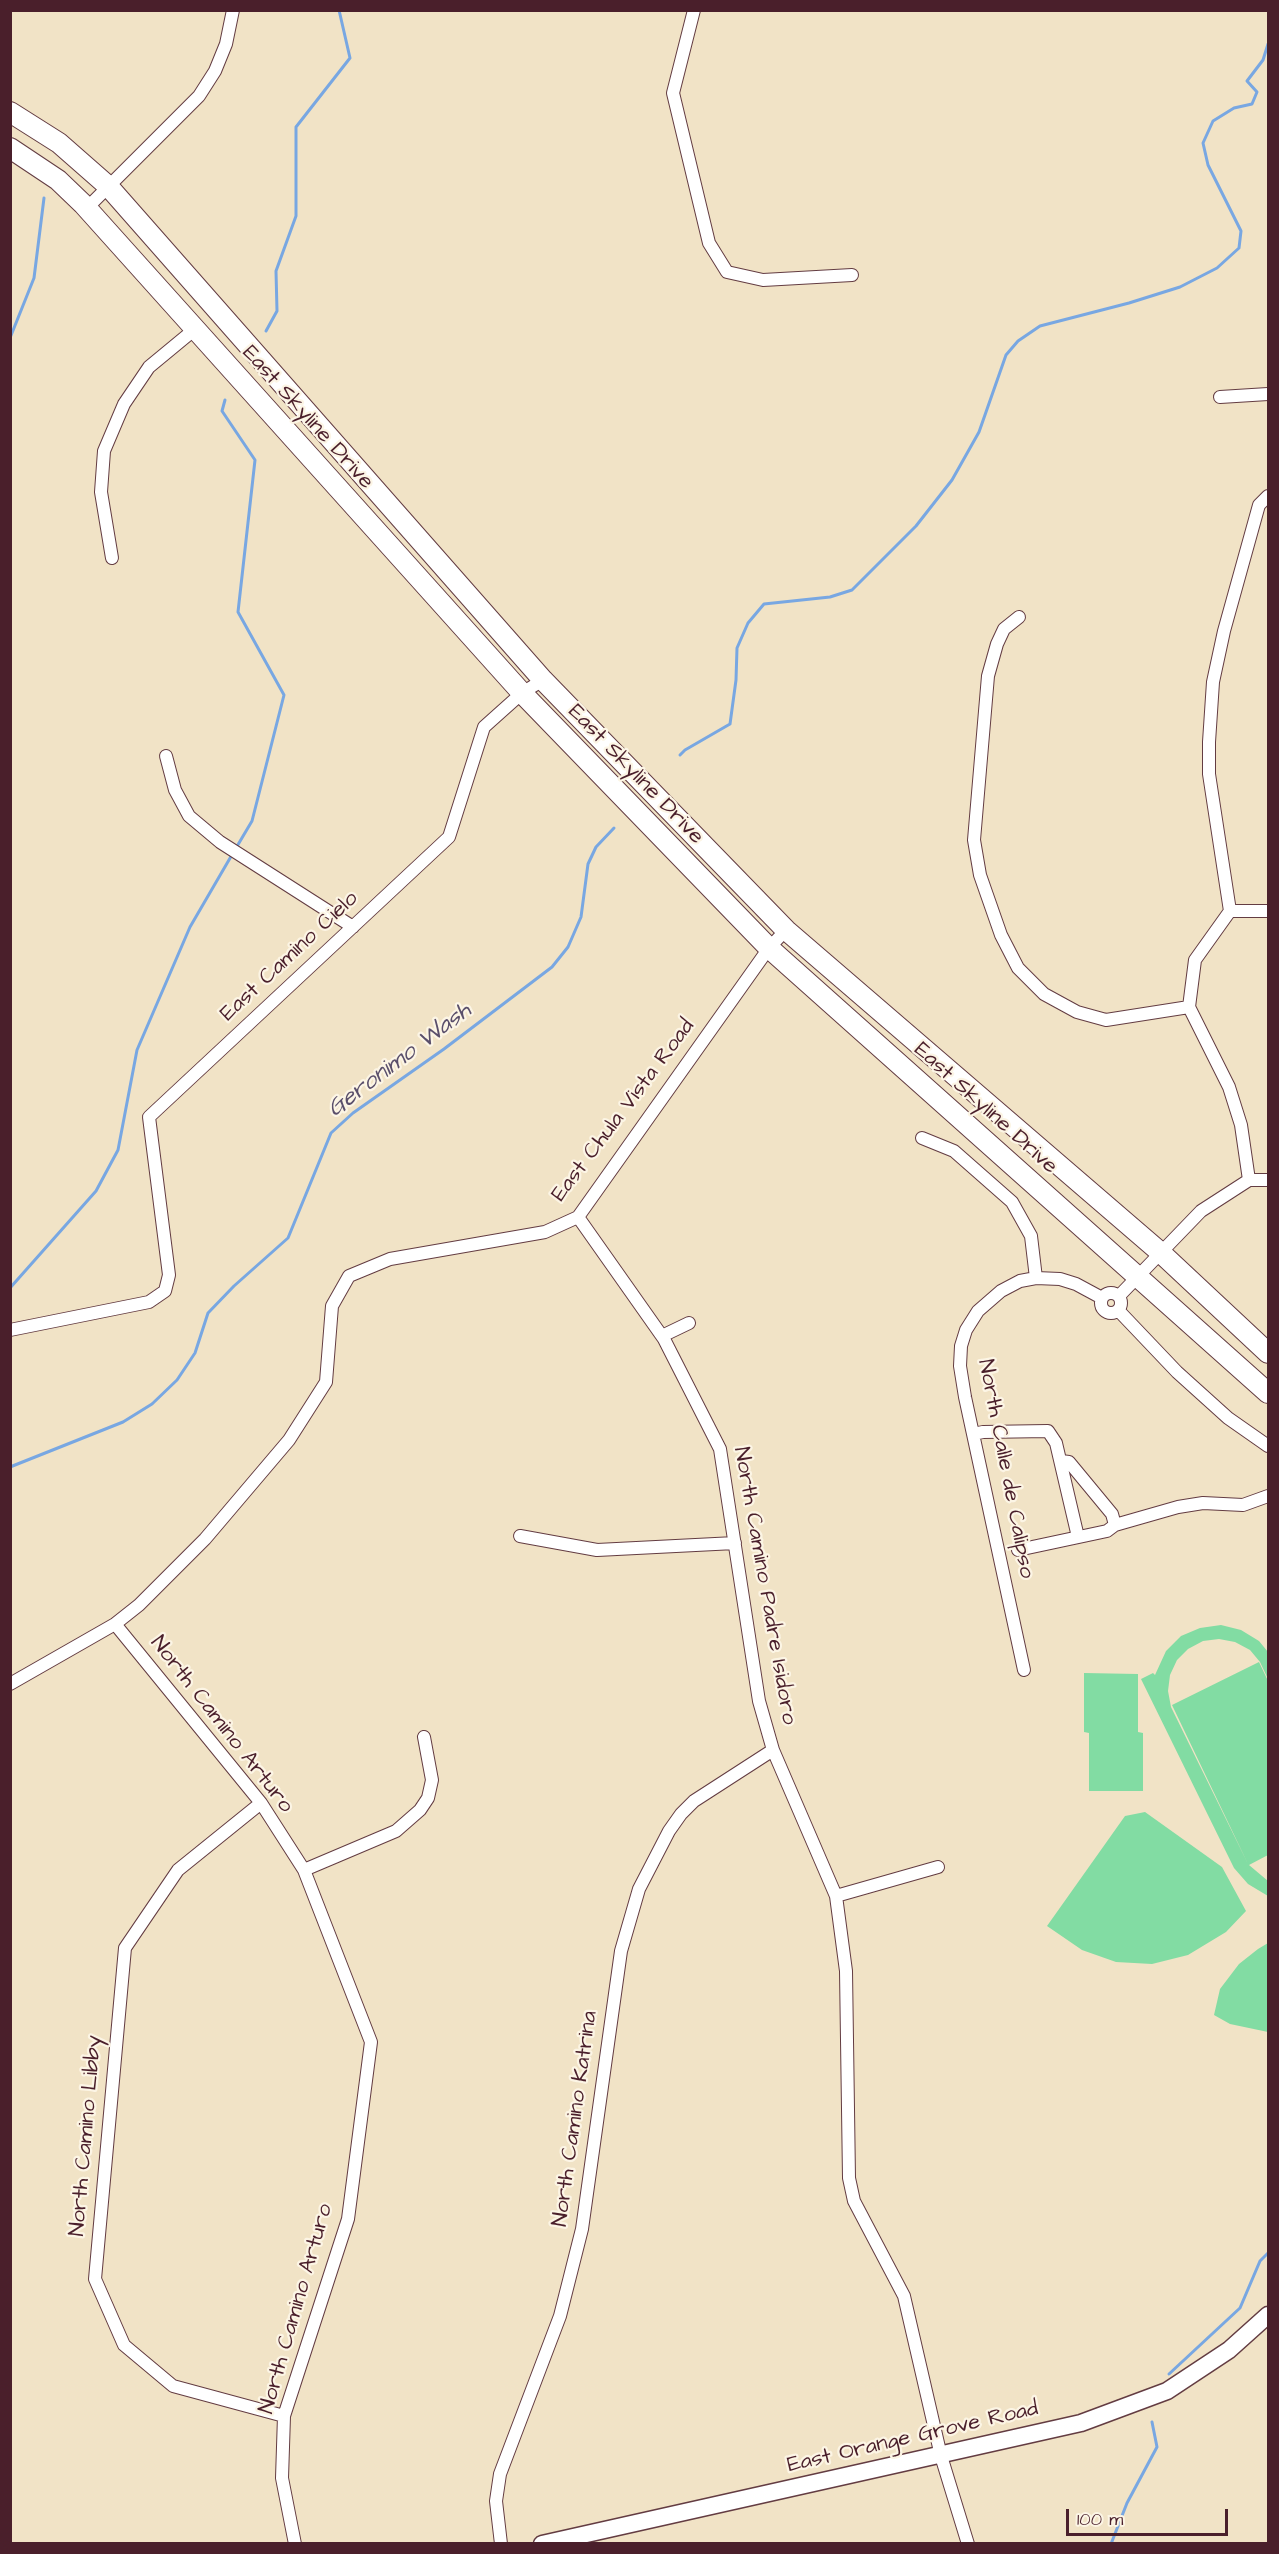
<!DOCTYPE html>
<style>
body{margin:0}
#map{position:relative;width:1279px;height:2554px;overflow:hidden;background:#f1e3c6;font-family:"Architects Daughter",sans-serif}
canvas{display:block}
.frame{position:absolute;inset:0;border:12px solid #4a1f2b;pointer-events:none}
.scale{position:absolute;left:1066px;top:2509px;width:162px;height:27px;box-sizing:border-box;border:3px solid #4a1f2b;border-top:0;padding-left:8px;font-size:18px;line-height:21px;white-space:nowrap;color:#4a1f2b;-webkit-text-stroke:4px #fcf5e5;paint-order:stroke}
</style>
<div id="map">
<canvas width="1279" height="2554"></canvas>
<div class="frame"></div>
<div class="scale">100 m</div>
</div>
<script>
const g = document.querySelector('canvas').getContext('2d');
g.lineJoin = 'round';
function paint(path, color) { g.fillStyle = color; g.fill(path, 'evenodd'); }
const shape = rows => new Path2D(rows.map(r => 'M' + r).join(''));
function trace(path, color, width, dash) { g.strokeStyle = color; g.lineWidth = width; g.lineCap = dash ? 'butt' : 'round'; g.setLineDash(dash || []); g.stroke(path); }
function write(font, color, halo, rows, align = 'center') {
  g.font = font + ' "Architects Daughter",sans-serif'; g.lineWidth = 4.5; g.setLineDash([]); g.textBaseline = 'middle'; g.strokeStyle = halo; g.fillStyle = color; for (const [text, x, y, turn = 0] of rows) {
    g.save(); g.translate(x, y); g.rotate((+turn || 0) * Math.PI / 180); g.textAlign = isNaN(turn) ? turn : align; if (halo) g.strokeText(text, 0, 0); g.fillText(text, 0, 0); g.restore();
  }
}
paint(shape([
 [1221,1625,1241,1630,1259,1641,1268,1652,1268,1679,1260,1662,1250,1650,1235,1642,1219,1639,1203,1641,1188,1649,1177,1660,1170,1675,1168,1691,1171,1707,1248,1864,1172,1705,1259,1662,1268,1681,1268,1855,1249,1865,1268,1881,1268,1896,1248,1884,1234,1868,1141,1679,1153,1673,1155,1675,1166,1651,1181,1636,1200,1628],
 [1084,1673,1138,1674,1138,1732,1143,1733,1143,1791,1089,1791,1089,1733,1084,1732],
 [1145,1812,1222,1867,1246,1911,1226,1932,1188,1955,1152,1964,1116,1962,1082,1950,1047,1926,1125,1816],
 [1268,1943,1268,2032,1230,2024,1214,2015,1220,1989,1239,1964,1258,1949]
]), '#82dca3');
trace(shape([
 [266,331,277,311,276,271,296,216,296,127,350,58,339,10],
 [10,338,34,278,44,198],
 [225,400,222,411,255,460,238,612,284,695,252,821,236,848],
 [680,755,685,750,730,724,736,680,737,648,748,623,764,604,830,597,852,590,916,526,952,480,979,432,1006,355,1018,341,1040,326,1129,303,1180,287,1217,268,1239,248,1241,231,1208,165,1203,143,1213,121,1234,108,1252,104,1257,92,1247,81,1263,60,1268,44],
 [10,1288,96,1191,118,1150,137,1050,190,927,233,853],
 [10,1467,123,1422,152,1404,177,1380,195,1353,208,1313,234,1286,288,1238,331,1133,353,1113,444,1049,552,967,568,947,581,917,588,864,596,847,614,828],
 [1169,2374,1240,2308,1260,2261,1268,2253],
 [1111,2544,1127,2503,1157,2447,1152,2422]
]), '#78a7e2', 3);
const street = shape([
 [694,10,673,93,709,243,727,272,763,280,852,275],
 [87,208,199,96,215,71,226,44,233,10],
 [1220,397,1268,394],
 [112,558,101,492,104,451,124,404,149,367,195,329],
 [1019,617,1004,629,997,644,988,676,974,840,980,875,1001,935,1018,968,1044,994,1077,1012,1106,1020,1189,1007],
 [166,756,175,790,189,816,220,842,353,927],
 [1230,911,1209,774,1209,742,1213,682,1224,631,1259,505,1268,496],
 [1230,911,1195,960,1189,1007,1229,1087,1241,1125,1249,1180],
 [1230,911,1268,911],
 [922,1138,954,1151,1012,1202,1031,1236,1036,1278],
 [578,1217,664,1339,720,1449,759,1701,773,1750,836,1896,846,1971,849,2178,854,2201,904,2296,941,2456,968,2544],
 '1101 1303a10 10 0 1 1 20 0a10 10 0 1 1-20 0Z',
 [1119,1296,1201,1211,1249,1180,1268,1180],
 [1118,1310,1177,1372,1228,1418,1268,1446],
 [10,1330,149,1302,165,1291,169,1275,149,1117,449,837,484,727,522,693,543,680],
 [662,1336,689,1323],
 [973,1434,983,1432,1048,1431,1056,1443,1078,1537],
 [1061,1461,1069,1462,1112,1514,1115,1525],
 [520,1536,597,1550,735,1543],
 [1018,1550,1107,1531,1115,1525,1178,1507,1203,1503,1243,1505,1268,1496],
 [115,1624,261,1803,304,1870,371,2042,348,2219,284,2416,282,2478,295,2544],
 [1024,1670,965,1397,960,1366,961,1346,966,1330,978,1311,1001,1291,1020,1281,1036,1278,1060,1279,1076,1284,1102,1298],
 [10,1684,115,1624,139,1605,205,1539,289,1440,326,1382,332,1306,349,1276,390,1259,545,1232,578,1217,769,948,786,930],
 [261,1803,178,1870,125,1948,95,2279,124,2345,173,2386,284,2416],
 [304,1870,396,1831,420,1810,428,1798,432,1780,424,1737],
 [836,1896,938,1867],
 [501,2544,496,2501,500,2474,560,2316,582,2229,621,1951,639,1889,669,1831,681,1814,694,1801,773,1750]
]);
const secondary = shape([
 [542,2544,1081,2423,1167,2391,1229,2350,1268,2315]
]);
const primary = shape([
 [10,112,59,143,108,186,543,680,786,930,1160,1252,1268,1353],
 [10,148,58,180,83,204,522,693,769,948,1268,1393]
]);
trace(street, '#633c42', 14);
trace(secondary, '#633c42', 19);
trace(primary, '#633c42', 22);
trace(street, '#fff', 12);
trace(secondary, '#fff', 16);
trace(primary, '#fff', 20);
write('22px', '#4a1f2b', '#fcf5e5', [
 ["East Skyline Drive",307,418,48],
 ["East Skyline Drive",635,775,46],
 ["East Camino Cielo",290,957,-43],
 ["East Skyline Drive",985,1109,42],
 ["East Chula Vista Road",624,1111,-53],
 ["North Calle de Calipso",1005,1469,79],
 ["North Camino Padre Isidoro",764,1586,80],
 ["North Camino Arturo",221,1725,52],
 ["North Camino Katrina",576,2119,-82],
 ["North Camino Libby",87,2136,-85],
 ["North Camino Arturo",297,2309,-74],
 ["East Orange Grove Road",913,2438,-13]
]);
write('italic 24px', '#5a4f6b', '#fcf5e5', [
 ["Geronimo Wash",400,1061,-37]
]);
</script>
